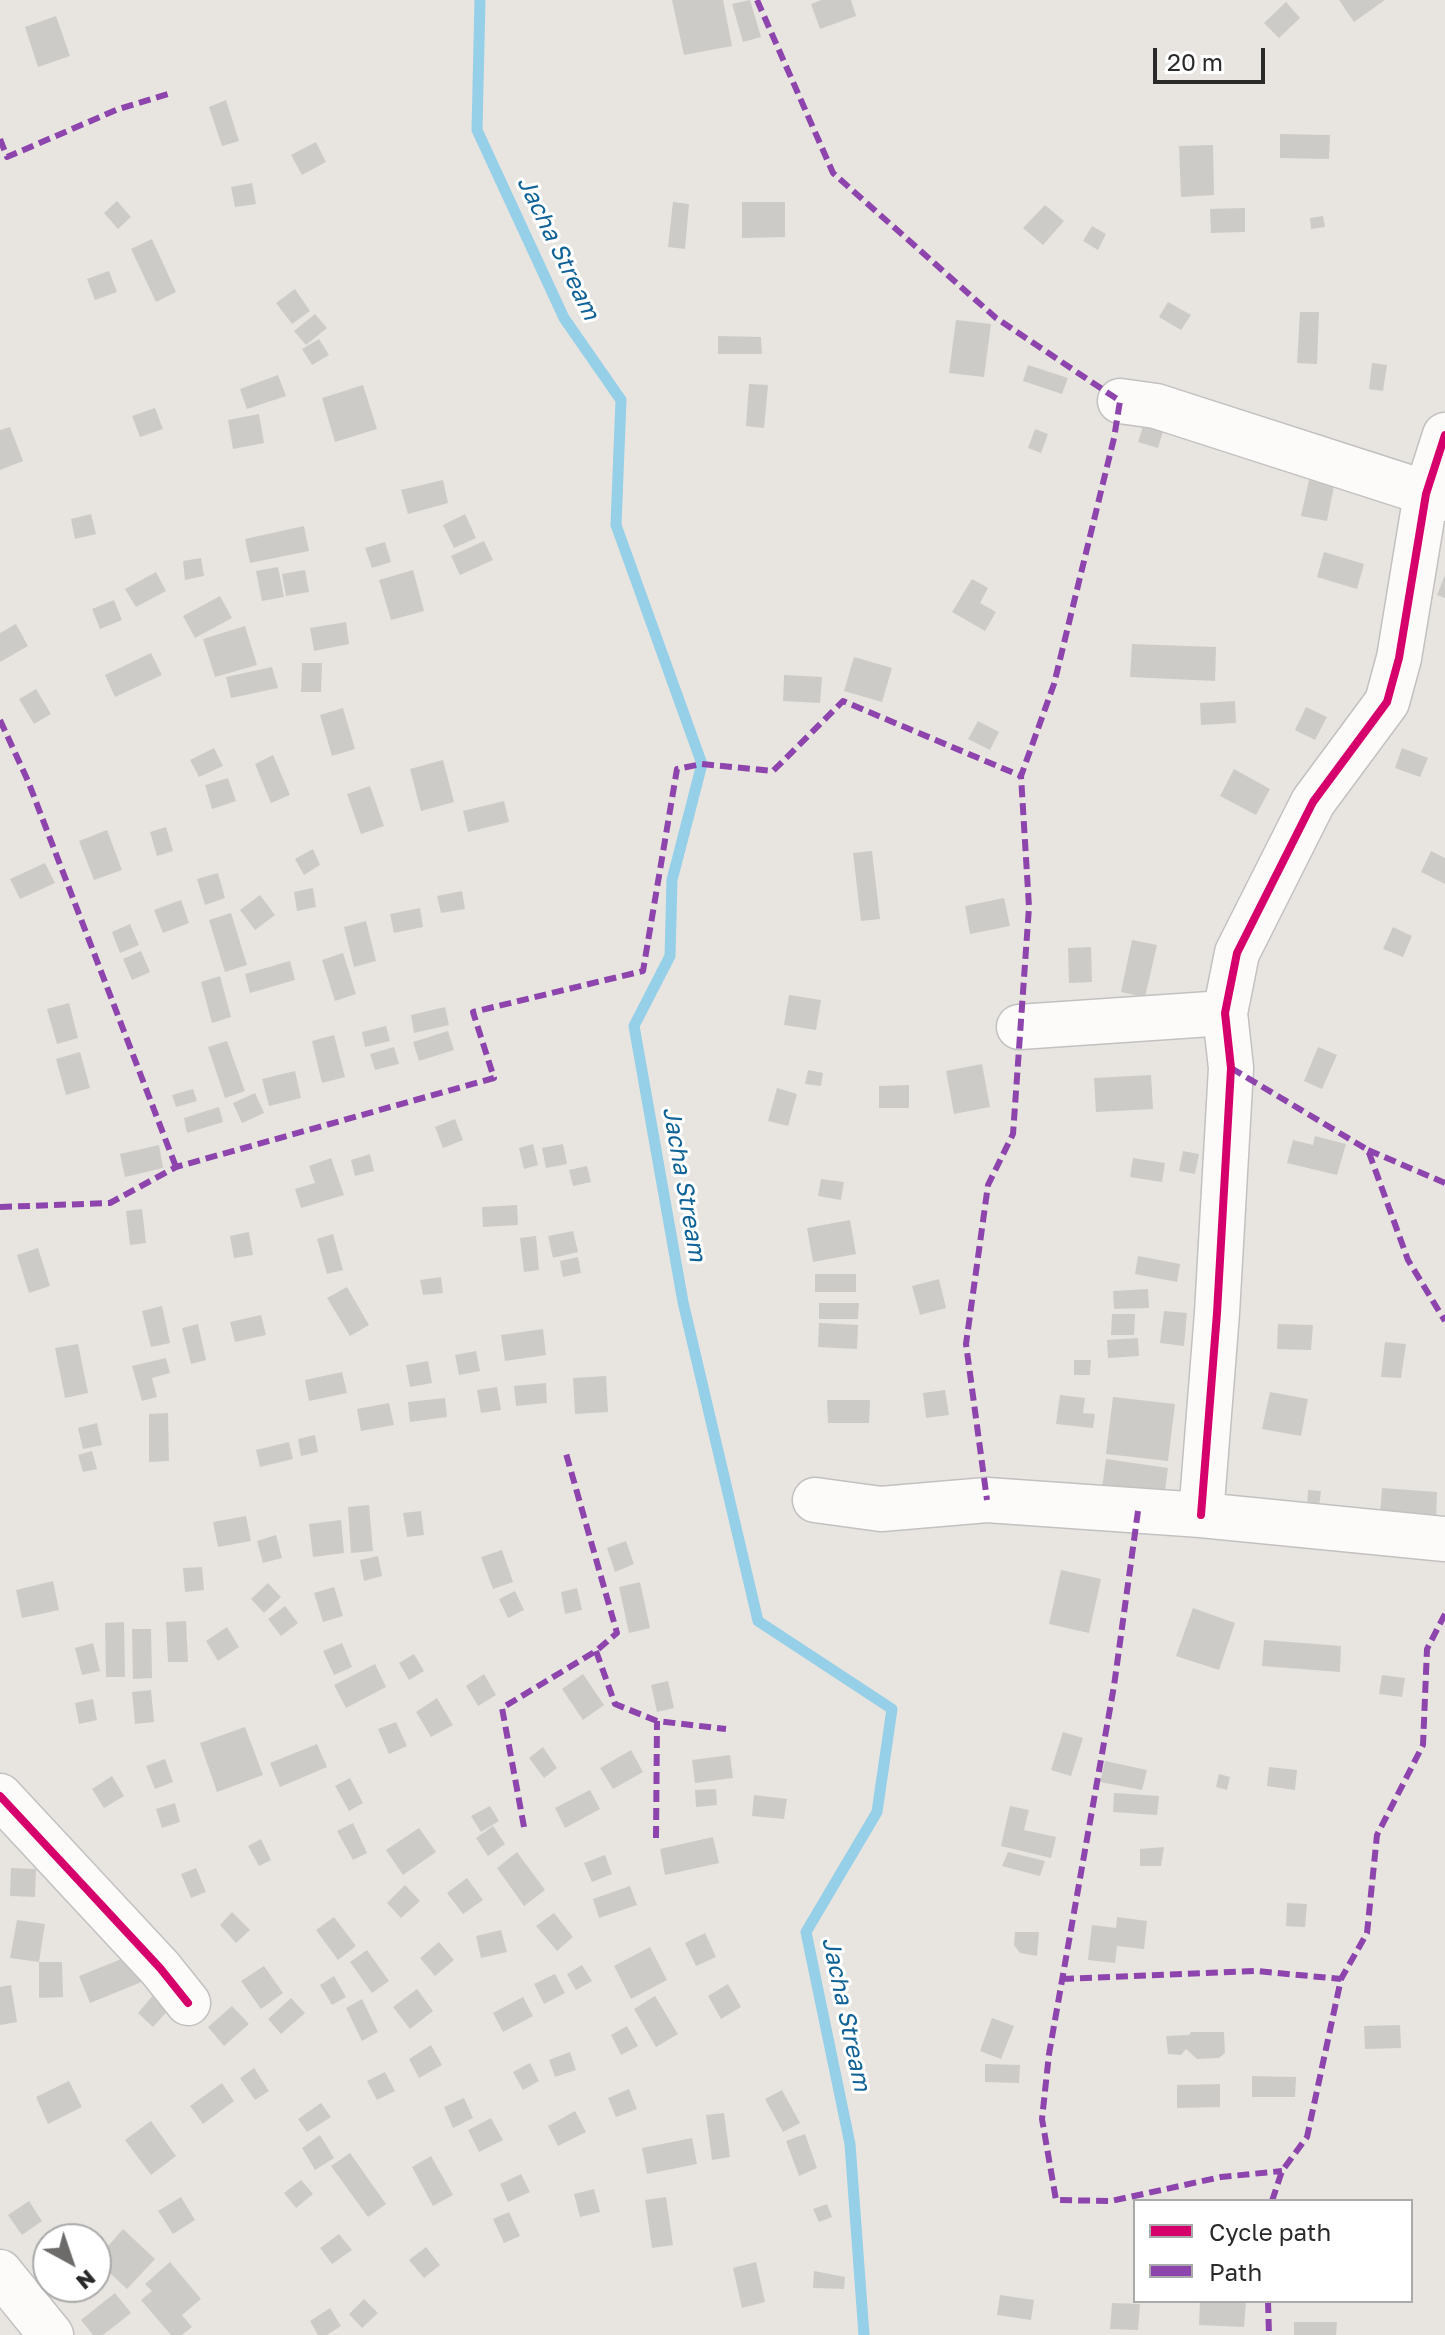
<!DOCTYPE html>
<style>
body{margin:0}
#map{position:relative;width:1445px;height:2335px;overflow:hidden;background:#e8e5e0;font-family:"Golos Text",sans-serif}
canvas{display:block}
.legend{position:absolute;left:1133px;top:2199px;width:280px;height:104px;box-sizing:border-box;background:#fff;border:2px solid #aaa;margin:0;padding:10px 14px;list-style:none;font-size:24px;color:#2a2a2a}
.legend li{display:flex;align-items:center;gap:16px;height:40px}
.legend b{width:40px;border:2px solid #aaa}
.north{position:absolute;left:32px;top:2223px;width:80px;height:80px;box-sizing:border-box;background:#fff;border:2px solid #aaa;border-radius:50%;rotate:140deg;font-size:22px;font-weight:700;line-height:32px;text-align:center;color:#2a2a2a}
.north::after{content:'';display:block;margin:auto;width:28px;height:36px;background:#6c6b6a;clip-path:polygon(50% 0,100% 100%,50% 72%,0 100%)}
.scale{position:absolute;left:1153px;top:48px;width:112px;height:36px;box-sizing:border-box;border:4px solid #2a2a2a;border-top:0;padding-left:10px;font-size:24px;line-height:28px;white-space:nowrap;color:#2a2a2a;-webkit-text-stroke:6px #fff;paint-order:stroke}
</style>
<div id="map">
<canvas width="1445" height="2335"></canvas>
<ul class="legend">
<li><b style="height:10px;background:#d6006c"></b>Cycle path</li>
<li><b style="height:10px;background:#8e44ad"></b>Path</li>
</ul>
<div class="north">N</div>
<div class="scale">20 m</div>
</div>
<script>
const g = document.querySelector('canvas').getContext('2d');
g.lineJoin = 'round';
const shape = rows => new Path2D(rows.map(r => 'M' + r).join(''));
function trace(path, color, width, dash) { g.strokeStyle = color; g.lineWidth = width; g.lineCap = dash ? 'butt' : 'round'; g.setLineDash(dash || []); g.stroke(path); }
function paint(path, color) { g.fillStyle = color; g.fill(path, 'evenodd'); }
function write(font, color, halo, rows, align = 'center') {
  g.font = font + ' "Golos Text",sans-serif'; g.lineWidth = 6; g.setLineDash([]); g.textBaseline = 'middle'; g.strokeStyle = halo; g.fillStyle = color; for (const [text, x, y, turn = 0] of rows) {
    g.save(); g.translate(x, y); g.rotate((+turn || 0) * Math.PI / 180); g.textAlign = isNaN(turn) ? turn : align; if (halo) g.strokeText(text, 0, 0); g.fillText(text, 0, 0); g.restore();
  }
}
trace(shape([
 [480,0,477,130,564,318,621,400,616,525,702,764,672,880,670,956,634,1026,683,1302,758,1621,892,1709,877,1812,806,1932,850,2144,864,2335]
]), '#95cfe8', 11);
paint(shape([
 [672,0,723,0,732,46,684,55],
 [750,0,761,37,743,42,732,4],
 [821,0,851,0,856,16,820,29,811,4],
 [1339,0,1385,0,1354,22],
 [1286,2,1300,18,1279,38,1264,23],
 [56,16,70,56,38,67,25,27],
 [226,100,239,141,222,146,209,107],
 [1280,134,1330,135,1329,159,1280,158],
 [316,142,326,162,302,175,291,155],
 [1213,145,1214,195,1181,197,1179,146],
 [252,183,256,204,235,207,231,187],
 [117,201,131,217,118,229,104,213],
 [673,202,689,204,685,249,668,247],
 [742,202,785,202,785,237,742,238],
 [1045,205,1064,221,1043,245,1023,228],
 [1245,208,1245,232,1211,233,1210,209],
 [1323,216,1325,227,1311,229,1310,218],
 [1092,226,1106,234,1098,250,1083,241],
 [152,239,176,292,156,302,131,249],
 [109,271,117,292,95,300,87,279],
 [295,289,310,311,292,324,276,303],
 [1168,302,1191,315,1181,330,1159,317],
 [1300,312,1319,312,1317,364,1297,363],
 [315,314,327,328,306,345,294,331],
 [956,320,991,324,984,377,949,373],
 [718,336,761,337,762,354,718,354],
 [319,339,329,355,312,365,302,349],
 [1372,363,1387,365,1383,391,1369,389],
 [1028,365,1068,378,1062,394,1023,381],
 [278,375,286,396,247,409,240,389],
 [749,384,768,385,764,428,746,426],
 [363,385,377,429,335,442,322,398],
 [155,408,163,429,140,437,132,416],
 [259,414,264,443,233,449,228,420],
 [1145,420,1165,425,1158,448,1138,442],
 [10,427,23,461,0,470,0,430],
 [1035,429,1048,434,1041,453,1028,448],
 [443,480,448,503,408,514,401,490],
 [1309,480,1334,486,1327,521,1301,516],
 [91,514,96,534,75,539,71,519],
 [465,514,476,538,454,548,443,525],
 [304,526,309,551,250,563,245,539],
 [484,541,493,560,460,575,451,556],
 [385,542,391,562,372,568,365,548],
 [1324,552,1364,564,1357,589,1317,577],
 [201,558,204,576,185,580,183,561],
 [278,567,284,597,262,601,256,571],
 [305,570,309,592,286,596,282,574],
 [413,570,424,611,391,620,379,580],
 [156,572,166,591,136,607,125,589],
 [1445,575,1445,598,1437,595],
 [972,579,988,588,980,603,996,612,985,631,952,612],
 [220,596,232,618,195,638,183,616],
 [114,600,122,620,100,629,92,609],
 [346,622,349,644,314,651,310,628],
 [16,624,28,646,0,662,0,633],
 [245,626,257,665,215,677,203,639],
 [1132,644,1216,647,1215,681,1130,677],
 [151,653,162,675,115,697,105,675],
 [854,657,892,668,882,702,844,691],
 [302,663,322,663,321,692,301,692],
 [272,667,278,688,231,698,226,677],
 [784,675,822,677,820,703,783,701],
 [36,689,51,714,34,724,19,699],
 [1235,701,1236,723,1201,725,1200,703],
 [1306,707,1327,717,1315,740,1295,730],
 [343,708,355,749,332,756,320,715],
 [978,721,999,732,990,750,968,739],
 [214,748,223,766,199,777,190,760],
 [1402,748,1428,758,1420,777,1395,768],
 [273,755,290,795,271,803,255,764],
 [443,760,454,802,421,811,410,769],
 [1234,769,1270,789,1256,815,1220,796],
 [228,778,236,801,212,809,205,785],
 [370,786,384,826,361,834,347,794],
 [504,801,509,822,468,832,463,811],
 [166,827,173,851,157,856,150,832],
 [107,830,122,870,94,880,79,841],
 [313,849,320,865,304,875,295,859],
 [872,851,880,919,861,921,853,853],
 [1431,851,1445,858,1445,884,1421,872],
 [45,863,55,883,20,899,10,879],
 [218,873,225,898,205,905,197,879],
 [313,888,316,907,297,911,294,892],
 [462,891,465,909,441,913,437,896],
 [260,895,275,915,255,930,240,910],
 [1004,898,1010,926,970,934,965,906],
 [181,900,189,923,163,933,154,910],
 [420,908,423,927,394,933,390,914],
 [231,913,247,965,225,972,209,920],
 [366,921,376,961,354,967,344,927],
 [130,924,139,945,120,953,112,932],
 [1393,927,1412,936,1403,957,1383,949],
 [1132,940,1157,945,1145,997,1121,992],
 [1091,947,1092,982,1069,983,1068,948],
 [141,951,150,972,132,980,123,959],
 [343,953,356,994,335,1001,322,960],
 [290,961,295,980,250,993,245,974],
 [220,976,231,1017,212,1023,201,982],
 [789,995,821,1000,816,1030,784,1025],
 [69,1003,78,1038,57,1044,47,1009],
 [445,1007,449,1025,414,1033,411,1015],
 [386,1026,390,1041,365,1047,362,1032],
 [448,1031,454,1050,419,1061,413,1042],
 [334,1035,345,1077,322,1083,312,1041],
 [227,1041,245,1091,225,1098,208,1047],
 [394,1047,399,1064,375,1070,370,1054],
 [1318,1047,1337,1055,1322,1089,1304,1081],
 [80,1052,90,1088,66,1095,56,1059],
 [982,1064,990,1107,954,1114,946,1071],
 [808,1070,823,1073,821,1086,805,1084],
 [295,1071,301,1098,269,1106,262,1079],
 [1151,1075,1153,1109,1096,1112,1094,1078],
 [909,1085,909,1108,879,1108,879,1086],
 [777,1088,797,1094,788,1126,768,1121],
 [193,1089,197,1101,176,1107,172,1095],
 [255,1093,264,1113,242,1123,233,1103],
 [219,1107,223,1122,187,1133,184,1118],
 [455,1119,463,1140,443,1148,435,1127],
 [1315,1136,1346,1144,1337,1175,1287,1163,1293,1140,1313,1145],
 [533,1144,538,1165,524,1169,519,1148],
 [563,1144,567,1164,546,1168,542,1148],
 [159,1145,163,1168,125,1177,120,1154],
 [1183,1151,1199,1154,1195,1174,1179,1171],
 [370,1154,374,1171,355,1176,351,1160],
 [331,1158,344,1195,301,1208,295,1189,315,1183,309,1166],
 [1133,1158,1165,1163,1162,1182,1130,1177],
 [587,1166,591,1182,573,1186,569,1170],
 [821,1179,844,1182,841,1200,818,1196],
 [517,1205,518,1225,483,1227,482,1207],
 [142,1209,146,1243,130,1245,126,1211],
 [850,1220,856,1254,813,1262,807,1228],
 [573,1231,578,1252,553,1258,548,1236],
 [249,1232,253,1255,234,1258,230,1236],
 [333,1234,343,1270,327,1274,317,1239],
 [536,1236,539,1270,524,1272,520,1238],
 [38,1248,50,1286,29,1293,17,1255],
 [1138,1256,1180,1264,1177,1282,1135,1274],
 [578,1257,581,1273,563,1277,560,1261],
 [815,1274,856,1274,856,1292,815,1292],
 [441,1277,443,1293,423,1295,420,1280],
 [939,1279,946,1308,920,1315,912,1286],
 [347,1287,369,1325,350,1336,327,1298],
 [1148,1289,1149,1308,1114,1309,1113,1291],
 [819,1303,859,1303,858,1319,819,1319],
 [162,1306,170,1343,151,1347,142,1311],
 [1164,1311,1187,1313,1184,1346,1160,1343],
 [1112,1314,1135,1314,1134,1335,1111,1335],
 [261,1315,266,1335,235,1342,230,1322],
 [819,1323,858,1325,857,1349,818,1347],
 [198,1324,206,1360,191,1364,182,1328],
 [1278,1324,1313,1325,1311,1350,1277,1349],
 [543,1329,546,1355,505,1361,501,1335],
 [1138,1338,1139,1356,1108,1358,1107,1340],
 [1385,1342,1406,1344,1401,1378,1381,1377],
 [78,1344,88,1393,65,1398,55,1348],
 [476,1351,480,1371,459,1375,455,1355],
 [166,1358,170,1373,152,1378,157,1397,142,1401,132,1366],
 [1074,1360,1091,1360,1090,1375,1074,1375],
 [428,1361,432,1383,410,1387,406,1365],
 [342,1372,347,1393,309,1401,305,1380],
 [606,1376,608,1412,575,1414,573,1378],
 [546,1383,547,1403,516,1406,514,1386],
 [497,1387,501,1410,481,1413,477,1390],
 [945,1390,949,1415,926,1418,923,1393],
 [1270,1392,1308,1399,1301,1436,1262,1429],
 [1060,1395,1085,1398,1083,1413,1095,1414,1093,1428,1056,1424],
 [1113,1397,1175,1404,1168,1461,1106,1454],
 [445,1398,447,1417,410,1422,408,1402],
 [827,1400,870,1400,869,1423,828,1423],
 [389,1403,394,1425,361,1431,357,1409],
 [168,1413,169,1461,149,1462,149,1414],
 [97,1423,102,1445,83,1449,78,1428],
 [315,1435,318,1452,301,1456,298,1439],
 [289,1442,293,1459,260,1467,256,1450],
 [92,1451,97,1469,83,1472,78,1455],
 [1106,1459,1168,1468,1164,1497,1102,1488],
 [1382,1488,1437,1492,1436,1520,1380,1515],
 [1308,1490,1321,1491,1319,1508,1307,1507],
 [369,1505,373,1551,351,1553,348,1507],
 [421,1511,424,1535,407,1537,403,1513],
 [246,1516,251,1541,218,1547,213,1522],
 [341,1520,344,1553,313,1557,309,1524],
 [276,1535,282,1558,263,1563,257,1541],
 [626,1541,634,1564,615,1572,607,1548],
 [502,1550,513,1582,493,1589,481,1557],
 [378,1556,382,1576,364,1581,360,1560],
 [202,1567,204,1590,185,1592,183,1568],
 [1061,1570,1101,1579,1089,1633,1049,1624],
 [53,1581,59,1610,22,1618,16,1590],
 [640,1582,650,1628,629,1633,619,1587],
 [268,1583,281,1597,264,1613,251,1599],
 [334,1587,343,1616,323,1622,314,1593],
 [577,1588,582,1610,565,1614,561,1592],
 [515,1591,524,1610,508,1618,499,1599],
 [285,1606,298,1623,281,1636,268,1619],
 [1193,1608,1235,1623,1219,1670,1176,1656],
 [186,1621,188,1662,168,1662,166,1622],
 [124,1622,125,1677,106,1677,105,1623],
 [227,1627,239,1647,218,1661,206,1641],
 [132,1629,151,1629,152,1678,133,1679],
 [1264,1640,1341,1646,1340,1672,1262,1666],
 [93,1643,100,1671,82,1675,75,1648],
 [342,1643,352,1667,334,1675,323,1651],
 [414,1654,424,1671,409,1680,399,1663],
 [375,1664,386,1687,346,1708,334,1685],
 [484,1674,496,1695,478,1706,466,1686],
 [583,1674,604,1705,583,1720,562,1689],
 [1382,1675,1405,1678,1402,1697,1379,1694],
 [668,1681,674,1708,657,1712,651,1685],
 [151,1690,154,1722,135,1724,132,1692],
 [437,1698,453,1725,431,1737,416,1712],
 [93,1699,97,1720,79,1724,75,1703],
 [396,1722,407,1746,389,1754,378,1729],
 [245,1727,263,1775,217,1792,200,1743],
 [1063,1732,1083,1738,1071,1776,1051,1770],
 [317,1744,327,1767,280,1787,270,1763],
 [543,1747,557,1768,544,1778,529,1758],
 [631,1750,643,1772,613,1789,600,1768],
 [730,1755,733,1778,695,1783,692,1760],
 [165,1759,173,1782,155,1789,146,1766],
 [1105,1761,1147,1770,1142,1790,1100,1782],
 [1269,1767,1297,1770,1295,1790,1267,1786],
 [1219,1774,1230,1777,1227,1790,1216,1787],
 [112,1776,124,1796,104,1808,92,1789],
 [350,1778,363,1803,349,1811,335,1786],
 [716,1789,717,1805,696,1807,695,1790],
 [590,1790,600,1809,565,1828,555,1808],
 [1114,1793,1159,1796,1157,1815,1113,1812],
 [754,1795,787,1799,784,1819,752,1816],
 [175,1803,180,1822,162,1828,156,1809],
 [490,1806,499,1821,481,1832,471,1816],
 [1010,1806,1029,1810,1024,1830,1056,1837,1051,1858,1001,1846],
 [353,1823,367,1853,353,1860,337,1831],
 [493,1826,505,1844,488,1856,476,1838],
 [419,1828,436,1852,403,1875,386,1850],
 [713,1837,719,1863,665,1875,660,1849],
 [261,1839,271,1860,259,1866,248,1846],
 [1164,1847,1161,1866,1140,1866,1140,1849],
 [517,1852,545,1890,524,1906,497,1868],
 [1008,1852,1045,1861,1040,1876,1002,1866],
 [605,1855,612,1874,592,1882,584,1863],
 [11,1868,36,1869,35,1897,10,1896],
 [196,1868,206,1892,191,1898,181,1874],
 [467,1878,483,1900,463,1914,447,1893],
 [405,1885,420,1901,401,1918,387,1903],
 [630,1886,637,1905,599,1918,593,1899],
 [1287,1903,1307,1904,1305,1927,1286,1926],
 [232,1912,250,1930,236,1943,220,1925],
 [554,1913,573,1937,557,1951,536,1926],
 [334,1917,356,1946,338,1960,316,1930],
 [1117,1917,1147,1921,1144,1949,1117,1946,1115,1963,1088,1960,1092,1925,1116,1928],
 [17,1920,45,1924,39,1962,10,1958],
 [501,1930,507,1952,481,1958,476,1936],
 [1015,1932,1039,1932,1037,1956,1020,1953,1014,1945],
 [705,1933,716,1957,696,1966,685,1943],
 [439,1942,454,1960,435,1976,420,1958],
 [650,1947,667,1980,631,1999,614,1966],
 [367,1950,389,1981,372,1993,350,1962],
 [134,1954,144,1981,90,2003,79,1976],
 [39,1962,62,1962,63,1997,39,1998],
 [582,1965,592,1981,576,1990,567,1974],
 [264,1966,283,1993,261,2009,241,1981],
 [555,1974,565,1993,544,2004,534,1984],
 [334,1976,346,1997,332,2005,320,1985],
 [728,1984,741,2007,721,2019,708,1996],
 [11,1985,17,2022,0,2025,0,1987],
 [417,1989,433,2011,410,2029,393,2007],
 [155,1993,171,2007,153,2027,138,2013],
 [655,1996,678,2034,656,2047,634,2009],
 [523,1997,533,2016,503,2032,493,2013],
 [291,1998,305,2013,281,2034,268,2019],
 [362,1999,378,2032,362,2041,346,2008],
 [232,2006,249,2024,224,2046,208,2027],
 [992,2018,1014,2026,1001,2059,980,2051],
 [1400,2025,1401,2048,1365,2049,1364,2026],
 [627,2026,638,2046,621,2055,611,2035],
 [1191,2032,1224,2032,1225,2053,1219,2058,1197,2059,1186,2049,1181,2055,1168,2054,1166,2036,1189,2035],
 [431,2045,442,2065,419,2078,409,2059],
 [570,2052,576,2070,555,2077,549,2060],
 [530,2063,539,2081,523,2090,513,2072],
 [985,2064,1020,2065,1019,2083,985,2082],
 [254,2068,269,2091,255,2100,240,2078],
 [385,2072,395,2091,377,2100,367,2081],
 [1252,2076,1296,2077,1295,2097,1252,2097],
 [69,2081,82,2107,48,2124,36,2097],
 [222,2083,234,2101,203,2124,190,2106],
 [1220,2084,1220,2107,1177,2108,1177,2085],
 [629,2089,637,2109,616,2117,608,2098],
 [782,2090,800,2123,783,2132,765,2099],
 [464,2098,473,2118,453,2128,444,2107],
 [321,2103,331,2117,307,2132,298,2119],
 [575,2111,586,2132,558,2146,548,2126],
 [724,2113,730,2157,712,2160,706,2115],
 [491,2118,503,2140,479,2152,468,2130],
 [151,2121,176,2156,151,2175,125,2140],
 [805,2134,817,2168,799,2176,786,2141],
 [320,2135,334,2158,315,2170,302,2148],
 [692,2138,697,2164,647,2174,642,2148],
 [350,2153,386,2204,368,2217,331,2166],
 [431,2156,453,2195,433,2206,412,2167],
 [521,2174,530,2192,508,2202,500,2184],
 [301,2180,313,2194,296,2208,284,2193],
 [594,2189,600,2212,580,2217,574,2194],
 [181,2197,195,2220,173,2234,158,2211],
 [666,2197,673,2245,652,2248,645,2200],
 [29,2201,42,2221,22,2235,8,2215],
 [827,2204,832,2217,819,2222,813,2209],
 [509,2212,520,2236,504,2243,493,2219],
 [123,2229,155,2259,127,2289,96,2260],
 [339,2234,352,2250,332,2264,320,2248],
 [426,2247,440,2265,424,2278,409,2260],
 [170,2262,201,2299,182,2315,192,2327,182,2335,171,2335,141,2300,152,2291,145,2284],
 [756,2262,765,2302,742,2308,733,2268],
 [814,2271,845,2277,844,2289,813,2288],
 [115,2293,131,2313,103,2335,93,2335,81,2320],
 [1000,2295,1034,2300,1031,2320,997,2315],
 [364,2299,378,2313,362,2328,349,2314],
 [1200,2301,1246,2301,1244,2327,1199,2325],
 [1112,2303,1140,2304,1138,2330,1110,2329],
 [330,2308,341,2326,327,2335,318,2335,310,2321],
 [1294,2322,1337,2322,1336,2335,1294,2335]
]), '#cdcbc7');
const minor = shape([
 [1120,401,1156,406,1445,499],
 [1019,1027,1225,1013],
 [815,1500,881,1509,987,1500,1201,1515,1445,1539],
 [1201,1515,1217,1313,1231,1068,1225,1013,1237,953,1313,802,1387,702,1399,658,1426,494,1445,435],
 [0,1796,160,1968,188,2003],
 [0,2272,51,2335]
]);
trace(minor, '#c2c1c1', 47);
trace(minor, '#fcfbfa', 44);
trace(shape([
 [757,0,833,173,996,318,1120,401,1114,438,1054,684,1021,776,1029,907,1013,1134,988,1185,966,1344,987,1500],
 [0,139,7,157,116,110,168,94],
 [0,720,28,781,176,1167],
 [1231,1068,1368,1150,1408,1260,1445,1321],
 [1368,1150,1445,1183],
 [0,1207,110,1203,176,1167,494,1078,473,1012,643,971,677,769,702,764,773,771,843,701,1021,776],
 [1138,1511,1114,1686,1049,2054,1042,2119,1056,2200,1111,2201,1221,2177,1282,2171],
 [596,1651,615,1704,657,1721,726,1729],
 [524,1827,502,1708,596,1651,617,1633,565,1450],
 [656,1838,657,1721],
 [1062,1979,1256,1971,1341,1979],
 [1272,2201,1282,2171,1307,2137,1341,1979,1367,1933,1377,1835,1423,1745,1427,1649,1445,1614],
 [1268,2301,1269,2335]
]), '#8e44ad', 6, [12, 6]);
trace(shape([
 [1201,1515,1217,1313,1231,1068,1225,1013,1237,953,1313,802,1387,702,1399,658,1426,494,1445,435],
 [0,1796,160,1968,188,2003]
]), '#d6006c', 8);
write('italic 24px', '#116397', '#fff', [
 ["Jacha Stream",558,248,64],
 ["Jacha Stream",684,1184,80],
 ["Jacha Stream",846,2014,78]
]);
</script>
